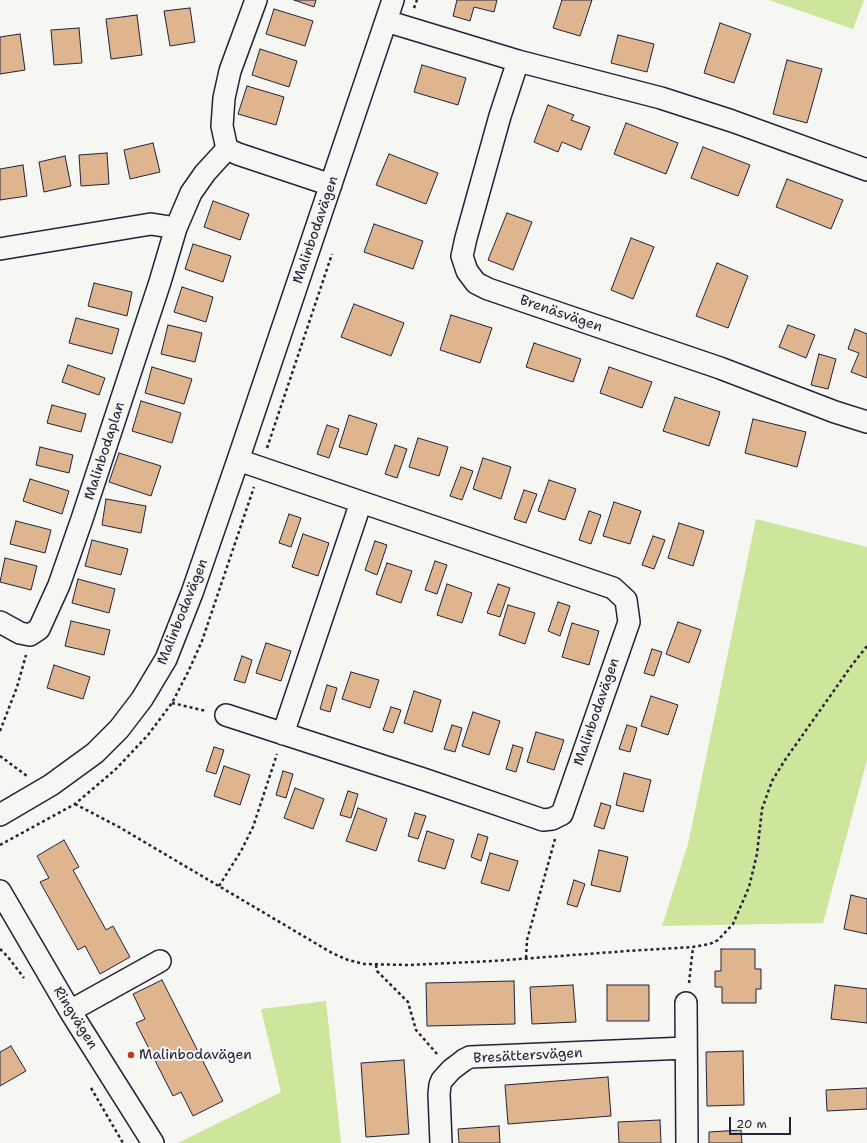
<!DOCTYPE html>
<meta charset="utf-8">
<style>
body{margin:0}
#map{position:relative;width:867px;height:1143px;overflow:hidden;background:#f6f6f2;font-family:"Shantell Sans",sans-serif}
canvas{display:block}
.scale{position:absolute;left:729px;top:1117px;width:62px;height:18px;box-sizing:border-box;border:2px solid #22223b;border-top:0;padding-left:5px;font-size:12px;line-height:14px;white-space:nowrap;color:#22223b;-webkit-text-stroke:3px #f6f6f2;paint-order:stroke}
</style>
<div id="map">
<canvas width="867" height="1143"></canvas>
<div class="scale">20 m</div>
</div>
<script>
const g = document.querySelector('canvas').getContext('2d');
g.lineJoin = 'round';
function paint(path, color) { g.fillStyle = color; g.fill(path, 'evenodd'); }
const shape = rows => new Path2D(rows.map(r => 'M' + r).join(''));
function trace(path, color, width, dash) { g.strokeStyle = color; g.lineWidth = width; g.lineCap = dash ? 'butt' : 'round'; g.setLineDash(dash || []); g.stroke(path); }
function write(font, color, halo, rows, align = 'center') {
  g.font = font + ' "Shantell Sans",sans-serif'; g.lineWidth = 4; g.setLineDash([]); g.textBaseline = 'middle'; g.strokeStyle = halo; g.fillStyle = color; for (const [text, x, y, turn = 0] of rows) {
    g.save(); g.translate(x, y); g.rotate((+turn || 0) * Math.PI / 180); g.textAlign = isNaN(turn) ? turn : align; if (halo) g.strokeText(text, 0, 0); g.fillText(text, 0, 0); g.restore();
  }
}
paint(shape([
 [769,0,864,0,853,29],
 [756,519,867,547,867,760,823,923,662,926,688,844],
 [326,1001,341,1143,178,1143,281,1092,261,1009]
]), '#cee69b');
const building = shape([
 [294,0,316,0,314,7,294,0],
 [457,0,497,0,494,12,474,7,470,21,453,16,457,0],
 [562,0,592,0,580,36,553,28,562,0],
 [190,8,195,42,170,46,164,11,190,8],
 [274,9,313,21,305,46,266,34,274,9],
 [137,15,142,55,111,59,106,19,137,15],
 [720,23,751,34,734,83,704,73,720,23],
 [79,28,82,63,54,65,51,30,79,28],
 [20,34,25,70,0,74,0,37,20,34],
 [618,35,654,44,647,72,611,63,618,35],
 [260,49,297,61,289,87,252,75,260,49],
 [787,60,822,69,807,123,773,114,787,60],
 [422,65,466,78,458,105,414,92,422,65],
 [247,86,284,97,276,125,238,114,247,86],
 [548,105,574,115,571,120,590,127,581,150,562,142,558,152,534,142,548,105],
 [626,123,678,143,666,174,614,154,626,123],
 [153,143,160,172,130,179,124,150,153,143],
 [703,147,750,165,738,196,691,178,703,147],
 [107,153,109,184,81,186,79,155,107,153],
 [389,154,438,173,426,204,376,185,389,154],
 [65,156,71,186,44,192,39,162,65,156],
 [23,165,27,196,0,200,0,169,23,165],
 [787,179,843,200,831,229,776,207,787,179],
 [213,201,249,214,240,240,204,227,213,201],
 [507,213,532,222,513,270,488,260,507,213],
 [374,224,423,241,413,269,364,252,374,224],
 [631,238,654,247,633,299,611,290,631,238],
 [193,244,231,256,223,282,185,269,193,244],
 [717,263,748,276,728,328,696,316,717,263],
 [94,283,132,292,127,316,88,306,94,283],
 [182,287,213,297,206,322,174,312,182,287],
 [354,304,404,323,391,356,341,337,354,304],
 [451,315,492,328,480,363,440,350,451,315],
 [76,318,119,329,112,354,69,343,76,318],
 [168,325,202,333,195,362,161,354,168,325],
 [788,325,815,335,806,358,779,347,788,325],
 [855,329,867,334,867,378,851,372,859,353,848,349,855,329],
 [534,343,581,359,573,382,526,367,534,343],
 [819,354,836,359,828,389,811,385,819,354],
 [68,365,105,378,99,395,62,382,68,365],
 [152,367,192,379,184,404,145,393,152,367],
 [609,367,652,382,642,408,600,393,609,367],
 [675,397,720,412,709,446,663,431,675,397],
 [141,401,181,413,172,443,132,431,141,401],
 [52,405,86,414,81,432,47,423,52,405],
 [349,415,377,424,367,455,339,447,349,415],
 [753,419,806,432,797,467,745,453,753,419],
 [327,425,339,429,329,458,317,454,327,425],
 [418,438,448,447,439,476,409,467,418,438],
 [395,445,407,449,397,478,385,474,395,445],
 [40,447,73,455,69,473,36,465,40,447],
 [119,453,161,466,151,496,109,482,119,453],
 [483,458,511,467,501,499,473,489,483,458],
 [461,467,473,471,462,500,450,496,461,467],
 [30,479,69,491,62,514,23,501,30,479],
 [549,480,576,489,565,520,538,511,549,480],
 [524,490,537,494,526,523,514,519,524,490],
 [106,499,146,506,141,533,102,525,106,499],
 [614,502,641,511,630,544,603,536,614,502],
 [589,511,601,515,591,544,579,540,589,511],
 [289,514,301,518,291,547,279,543,289,514],
 [16,521,51,530,45,553,10,544,16,521],
 [679,523,704,531,693,566,668,558,679,523],
 [303,534,329,543,318,576,292,567,303,534],
 [653,536,665,540,654,569,642,565,653,536],
 [92,540,128,549,121,575,85,566,92,540],
 [375,541,387,545,377,575,365,570,375,541],
 [5,558,37,566,31,590,0,582,5,558],
 [435,561,447,565,437,594,425,590,435,561],
 [387,563,412,571,401,603,376,594,387,563],
 [78,579,115,589,109,613,72,603,78,579],
 [447,584,472,593,462,623,437,615,447,584],
 [498,584,510,588,500,617,487,613,498,584],
 [558,602,570,606,560,636,548,631,558,602],
 [508,605,535,613,525,644,499,635,508,605],
 [71,621,110,630,104,655,65,646,71,621],
 [678,622,701,630,689,663,666,654,678,622],
 [572,623,599,631,589,665,562,657,572,623],
 [266,643,291,651,281,681,256,673,266,643],
 [652,649,662,652,654,676,644,673,652,649],
 [242,656,252,660,245,683,234,680,242,656],
 [54,665,90,677,83,699,47,688,54,665],
 [351,672,379,680,370,708,342,699,351,672],
 [327,685,337,688,330,712,320,709,327,685],
 [414,691,441,700,432,732,404,723,414,691],
 [651,696,678,705,668,735,641,726,651,696],
 [391,707,401,710,393,733,383,730,391,707],
 [473,712,500,721,489,755,462,746,473,712],
 [452,725,462,728,455,752,444,749,452,725],
 [627,725,637,728,630,752,619,749,627,725],
 [536,732,564,740,554,770,527,762,536,732],
 [513,745,523,748,516,772,506,769,513,745],
 [214,747,224,750,216,774,206,771,214,747],
 [224,766,250,775,240,805,214,796,224,766],
 [283,771,293,774,286,798,276,795,283,771],
 [624,773,651,780,643,812,616,805,624,773],
 [295,788,324,799,313,829,284,818,295,788],
 [348,791,358,794,351,818,340,815,348,791],
 [601,803,611,806,604,829,594,826,601,803],
 [358,808,387,819,376,851,346,841,358,808],
 [415,813,426,816,418,839,408,836,415,813],
 [427,831,454,840,445,869,418,861,427,831],
 [478,834,488,837,481,861,471,857,478,834],
 [64,840,79,867,73,870,106,930,113,926,130,957,100,974,85,946,78,950,40,882,49,878,37,856,64,840],
 [599,850,628,857,620,892,591,885,599,850],
 [490,853,518,861,509,891,481,883,490,853],
 [574,880,585,884,577,907,567,904,574,880],
 [851,895,867,899,867,934,844,929,851,895],
 [721,949,755,949,755,969,761,969,761,989,756,989,756,1003,722,1003,722,987,715,987,715,971,721,971,721,949],
 [162,980,223,1101,193,1116,181,1092,173,1096,136,1023,145,1019,133,994,162,980],
 [514,981,515,1024,427,1026,426,983,514,981],
 [573,985,576,1022,532,1024,530,987,573,985],
 [607,985,649,985,649,1021,607,1021,607,985],
 [835,985,867,989,867,1023,831,1019,835,985],
 [11,1046,26,1071,0,1086,0,1052,11,1046],
 [743,1051,744,1105,707,1106,706,1052,743,1051],
 [404,1060,409,1134,366,1137,361,1063,404,1060],
 [608,1077,611,1116,508,1124,505,1085,608,1077],
 [867,1088,867,1109,827,1111,826,1090,867,1088],
 [660,1120,661,1143,619,1143,618,1122,660,1120],
 [499,1126,500,1143,459,1143,458,1129,499,1126],
 [741,1130,742,1143,709,1143,709,1132,741,1130]
]);
paint(building, '#dfb590');
trace(building, '#22223b', 1);
const minor = shape([
 [256,0,230,71,224,98,222,126,227,149,238,154,331,185],
 [386,21,518,61,661,98,732,121,867,170],
 [518,61,500,116,466,238,462,256,467,271,476,283,488,289,720,368,835,412,867,422],
 [0,249,151,224,176,228],
 [0,622,20,633,30,635,39,629,59,585,82,519,160,282,176,228,191,193,205,173,227,149],
 [226,715,426,780,543,820,552,819,562,814,629,622,626,600,613,588,238,460],
 [283,734,361,502],
 [0,815,51,785,95,753,119,729,142,699,166,659,192,593,238,460,393,0],
 [0,891,70,1011,153,1143],
 [686,1003,687,1143],
 [70,1011,160,961],
 [441,1143,439,1094,440,1085,442,1080,451,1070,464,1060,470,1057,686,1048]
]);
trace(minor, '#22223b', 24);
trace(shape([
 [414,8,417,0],
 [267,448,332,254],
 [172,703,206,711],
 [0,731,17,687,26,655],
 [0,756,27,776],
 [75,804,119,827,332,953,348,960,364,964,409,965,493,961,627,951,693,947,710,944,718,940,733,924,749,887,757,854,762,809,772,781,785,760,852,665,867,646],
 [0,845,75,804,116,769,148,735,172,703,189,670,202,641,254,487],
 [219,886,241,851,253,827,277,754],
 [0,949,8,957,24,978],
 [526,958,527,940,555,839],
 [376,965,377,971,408,1002,416,1030,437,1054],
 [689,983,693,947],
 [91,1088,123,1143]
]), '#22223b', 2.5, [3, 3]);
trace(minor, '#f6f6f2', 21);
for (const [x, y, r, color] of [
 [131,1055,4,"#c8321e"]
]) { const dot = new Path2D(); dot.arc(x, y, r, 0, 2 * Math.PI); g.fillStyle = color; g.fill(dot); trace(dot, '#f6f6f2', 1.5); }
write('14px', '#22223b', '#f6f6f2', [
 ["Malinbodavägen",316,230,-71],
 ["Brenäsvägen",561,314,19],
 ["Malinbodaplan",105,451,-72],
 ["Malinbodavägen",183,612,-68],
 ["Malinbodavägen",597,712,-71],
 ["Ringvägen",75,1018,58],
 ["Bresättersvägen",528,1056,-3]
]);
write('14px', '#22223b', '#f6f6f2', [
 ["Malinbodavägen",139,1055]
], 'left');
</script>
